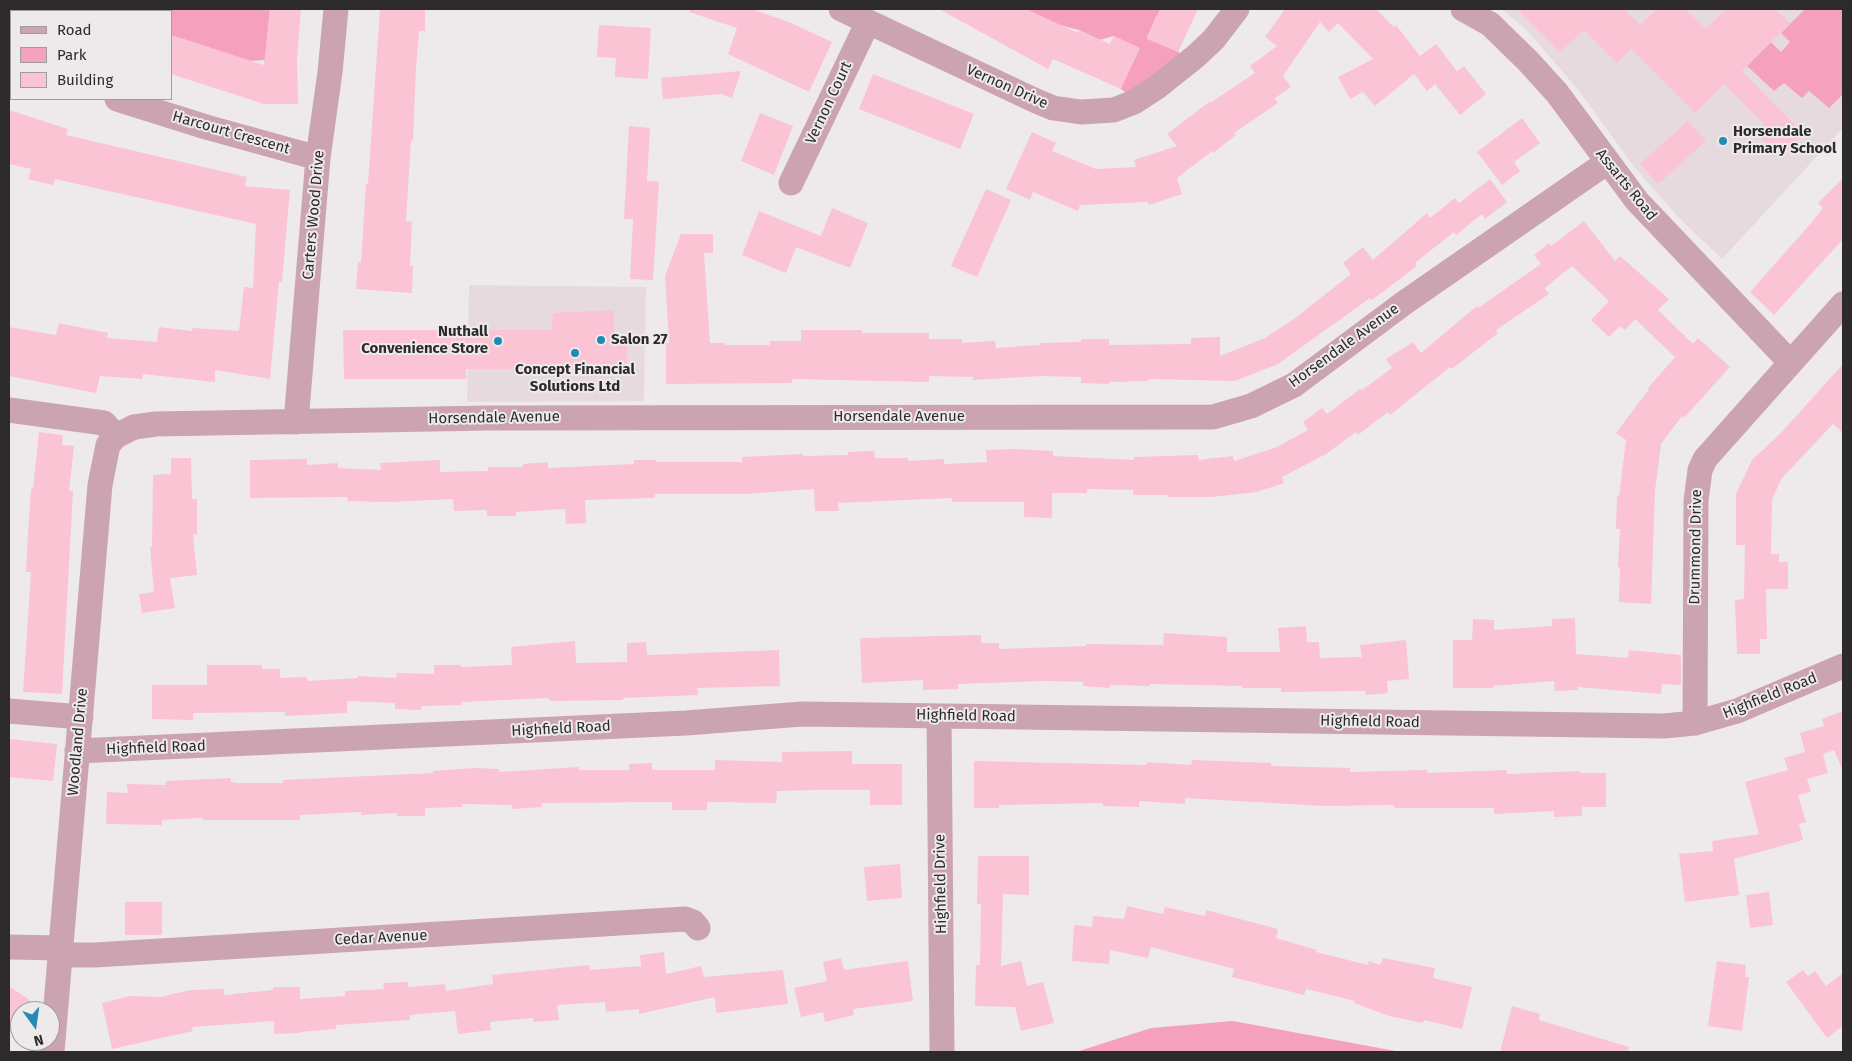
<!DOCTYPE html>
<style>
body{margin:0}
#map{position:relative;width:1852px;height:1061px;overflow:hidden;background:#eeeaeb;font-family:"Fira Sans",sans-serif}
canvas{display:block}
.frame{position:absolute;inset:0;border:10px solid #2c2a2b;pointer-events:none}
.legend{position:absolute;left:10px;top:10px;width:162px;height:90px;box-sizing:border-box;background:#eeeaeb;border:1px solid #a09d9e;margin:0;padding:6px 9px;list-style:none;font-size:15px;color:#2c2a2b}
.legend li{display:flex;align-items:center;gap:10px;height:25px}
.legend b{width:25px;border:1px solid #a09d9e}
.north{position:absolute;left:10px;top:1001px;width:50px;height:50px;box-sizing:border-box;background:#eeeaeb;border:1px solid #a09d9e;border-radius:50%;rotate:166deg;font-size:14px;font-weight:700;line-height:20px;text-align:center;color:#2c2a2b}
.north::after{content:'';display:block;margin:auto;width:18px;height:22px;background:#228bb3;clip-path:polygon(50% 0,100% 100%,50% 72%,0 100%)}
</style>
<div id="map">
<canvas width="1852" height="1061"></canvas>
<div class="frame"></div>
<ul class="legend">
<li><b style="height:6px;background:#cca4b1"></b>Road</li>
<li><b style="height:14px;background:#f5a1be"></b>Park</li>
<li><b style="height:14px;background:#fac4d5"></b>Building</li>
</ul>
<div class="north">N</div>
</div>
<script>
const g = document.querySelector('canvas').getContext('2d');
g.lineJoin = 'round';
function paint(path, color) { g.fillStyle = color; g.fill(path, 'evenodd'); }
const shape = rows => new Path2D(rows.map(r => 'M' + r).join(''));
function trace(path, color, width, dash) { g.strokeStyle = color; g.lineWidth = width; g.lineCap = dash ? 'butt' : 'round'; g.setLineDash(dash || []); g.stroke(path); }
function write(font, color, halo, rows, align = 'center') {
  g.font = font + ' "Fira Sans",sans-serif'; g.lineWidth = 4; g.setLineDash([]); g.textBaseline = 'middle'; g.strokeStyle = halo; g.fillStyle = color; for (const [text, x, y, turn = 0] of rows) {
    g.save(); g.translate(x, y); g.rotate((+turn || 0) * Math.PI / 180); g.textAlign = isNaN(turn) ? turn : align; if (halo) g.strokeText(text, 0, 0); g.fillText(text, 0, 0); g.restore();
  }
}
paint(shape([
 [1501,9,1843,9,1843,128,1722,259,1680,219,1635,168,1579,91,1525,28],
 [469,285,646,287,644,401,467,402]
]), '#e7dade');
paint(shape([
 [90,9,270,9,266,50,267,60,249,61,171,35,171,11,90,11],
 [1016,9,1165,9,1156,17,1147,38,1179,52,1180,61,1131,97,1121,89,1114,36,1100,40,1079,30,1033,18],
 [1805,9,1843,9,1843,94,1829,108,1809,91,1802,98,1784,83,1774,91,1747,66,1771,42,1781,52,1790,42,1781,33],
 [1233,1021,1401,1052,1076,1052,1151,1028]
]), '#f5a1be');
paint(shape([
 [270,9,301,9,297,59,298,104,264,104,171,74,171,35,264,65],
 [380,9,425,9,425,31,419,31,416,68,413,141,411,140,406,221,412,222,410,266,413,266,412,293,356,289,358,262,361,263,366,184,368,184],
 [690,9,752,9,791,23,832,42,809,92,728,54,737,28,689,12],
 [939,9,1026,9,1078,33,1079,30,1110,44,1114,36,1140,48,1121,89,1053,59,1048,69],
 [1160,9,1198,9,1178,52,1147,39],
 [1285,9,1376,9,1394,27,1396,25,1420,56,1436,44,1457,71,1464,66,1486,94,1460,115,1435,84,1427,91,1414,74,1375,106,1363,92,1350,99,1338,77,1373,59,1338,23,1329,32,1320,22,1283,76,1291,87,1275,98,1278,103,1234,133,1236,135,1213,153,1212,151,1177,178,1182,194,1149,205,1148,202,1080,205,1078,211,1033,192,1030,200,1006,189,1032,132,1056,143,1052,151,1096,169,1136,167,1134,160,1177,146,1167,134,1209,102,1210,103,1255,73,1250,66,1277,46,1265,37],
 [1517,9,1624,9,1640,25,1657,9,1685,9,1706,29,1726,9,1775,9,1790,23,1742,71,1804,134,1780,157,1755,132,1764,124,1724,84,1695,113,1631,49,1617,63,1584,30,1560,52],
 [599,25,651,28,648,79,615,77,616,58,597,57],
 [741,71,732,98,721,94,663,99,661,78],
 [873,74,974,114,960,149,859,109],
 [9,110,68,129,66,135,247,177,245,186,290,190,282,282,279,282,270,379,215,370,215,382,143,374,142,379,100,376,96,393,9,376,9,327,56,335,59,323,108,333,107,338,157,342,159,327,192,331,192,328,239,331,244,287,253,288,256,224,55,179,53,185,28,179,31,169,9,164],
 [760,113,793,126,774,175,741,161],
 [1522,118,1540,143,1514,162,1520,171,1502,185,1477,152],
 [1688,121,1706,141,1658,184,1640,164],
 [629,126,650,128,647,181,659,182,653,280,630,279,633,219,624,219],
 [1843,178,1843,239,1774,315,1750,292,1813,221,1823,208,1818,203],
 [1490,179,1507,202,1485,219,1482,214,1456,235,1454,232,1415,263,1417,266,1372,300,1370,298,1278,364,1235,381,1148,379,1148,381,1109,382,1109,384,1081,383,1081,377,1041,376,973,380,973,377,929,376,929,382,792,379,792,383,666,384,666,343,669,343,665,276,681,234,713,234,713,253,704,253,710,343,725,343,725,345,770,345,770,341,801,341,801,330,862,330,862,333,929,333,929,339,962,339,962,343,995,341,996,348,1040,345,1040,343,1081,342,1081,339,1109,339,1109,345,1191,344,1191,338,1220,337,1220,356,1265,338,1294,319,1351,274,1343,263,1363,247,1373,260,1427,213,1430,218,1455,198,1459,203],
 [986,189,1011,200,977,277,951,266],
 [832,208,868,223,850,268,796,247,786,273,742,255,759,211,821,236],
 [1584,221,1615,261,1620,256,1669,299,1658,310,1693,344,1698,338,1730,367,1684,418,1682,416,1661,444,1655,491,1651,604,1619,602,1620,567,1618,567,1620,529,1616,529,1617,496,1619,496,1626,440,1616,433,1649,389,1648,388,1675,357,1635,319,1625,330,1620,326,1609,337,1591,320,1609,301,1572,266,1545,288,1549,294,1496,330,1498,333,1452,369,1450,367,1390,415,1388,412,1358,435,1356,432,1326,454,1282,477,1284,483,1257,492,1212,497,1168,497,1168,495,1133,495,1133,490,1087,489,1087,493,1052,493,1052,518,1024,517,1024,502,952,502,952,498,838,503,839,511,815,511,814,489,744,494,655,494,655,498,585,500,586,523,566,524,565,509,516,512,516,516,487,516,487,510,454,511,453,499,389,502,347,501,348,497,250,498,250,460,307,459,307,465,338,463,338,468,381,470,380,463,440,460,440,472,488,471,488,467,523,467,523,464,548,462,548,468,634,464,634,460,656,460,656,462,742,462,742,457,803,454,803,456,848,455,848,452,874,451,875,458,908,458,908,461,944,459,944,464,987,462,986,450,1015,449,1053,451,1053,456,1134,460,1134,457,1198,455,1198,460,1233,456,1234,461,1277,447,1308,430,1303,422,1322,408,1327,414,1360,389,1362,390,1392,368,1386,359,1413,342,1421,353,1477,306,1478,308,1541,264,1534,255,1549,243,1551,246],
 [614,310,614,344,627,343,627,365,614,365,613,369,466,369,466,379,344,379,343,330,552,330,553,313],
 [1843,364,1843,433,1833,424,1782,478,1772,499,1771,554,1779,554,1779,562,1788,562,1788,589,1766,589,1767,639,1760,639,1760,654,1737,654,1735,600,1744,599,1745,545,1736,545,1736,494,1752,460,1781,433],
 [39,432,63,435,62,445,74,446,69,491,73,491,62,694,23,692,31,572,26,572,28,533,31,489,33,489],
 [171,458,191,458,192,499,197,499,197,534,193,534,197,575,170,578,175,608,142,613,139,594,154,592,150,547,152,547,153,475,171,474],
 [1575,618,1576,654,1628,658,1629,650,1681,655,1681,685,1662,684,1661,694,1578,687,1578,690,1555,691,1554,681,1493,686,1493,688,1453,688,1453,640,1472,640,1473,619,1494,620,1494,630,1552,626,1552,619],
 [1306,626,1307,642,1319,642,1320,658,1362,657,1360,645,1406,640,1409,679,1387,681,1388,693,1366,695,1365,691,1281,692,1281,688,1242,688,1242,686,1150,684,1150,686,1110,685,1110,688,1083,686,1083,682,1045,681,958,684,958,689,923,690,923,680,862,683,860,638,981,635,981,643,999,643,999,649,1086,646,1086,644,1163,645,1164,633,1227,637,1227,652,1280,652,1278,628],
 [575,641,576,663,627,662,627,643,646,642,647,655,779,650,780,686,697,688,698,695,623,698,623,700,549,701,549,698,461,702,462,705,421,706,421,710,395,709,395,703,347,701,347,713,285,716,285,712,193,713,193,720,152,719,152,685,207,685,207,665,262,665,262,669,280,669,280,678,307,677,307,681,358,678,358,676,396,678,397,673,434,674,434,665,461,665,461,667,512,665,511,647],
 [1843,711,1843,771,1834,750,1823,754,1828,773,1807,779,1811,792,1798,795,1806,822,1799,824,1803,840,1734,859,1739,895,1685,902,1679,854,1713,851,1712,841,1759,834,1745,782,1788,770,1784,758,1805,752,1800,733,1824,726,1822,719],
 [9,739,57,744,53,781,9,777],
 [852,751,852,764,902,764,902,805,870,805,870,790,816,790,777,791,776,803,707,802,707,810,672,810,672,802,541,803,542,807,512,809,512,805,462,804,462,807,425,808,425,816,397,816,397,813,361,815,361,812,300,815,300,820,203,820,203,818,162,820,162,825,106,824,107,792,128,793,127,784,166,785,166,781,231,778,231,782,237,783,283,783,283,780,433,773,433,771,475,768,499,769,499,772,579,767,579,770,629,770,629,764,652,763,652,770,715,770,715,760,782,762,782,752],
 [1192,760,1271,763,1271,766,1350,768,1350,772,1427,770,1428,773,1507,770,1507,774,1580,771,1580,773,1606,773,1606,807,1582,807,1582,816,1554,817,1554,811,1494,814,1494,808,1394,808,1394,805,1323,806,1185,798,1185,804,1139,801,1139,807,1103,806,1103,803,999,805,999,808,974,808,974,761,1147,765,1147,762,1191,765],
 [978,856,1029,856,1029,895,1003,894,1001,966,1021,961,1027,986,1043,982,1054,1023,1021,1031,1015,1007,975,1006,976,965,980,965,981,904,977,904],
 [900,864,902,898,867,901,864,867],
 [1769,892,1773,925,1750,928,1746,895],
 [125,902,162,902,162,935,125,935],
 [1127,906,1163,914,1165,907,1205,916,1206,910,1278,929,1276,938,1317,950,1316,952,1368,965,1369,961,1380,965,1383,958,1435,968,1433,978,1472,987,1462,1029,1424,1020,1423,1023,1389,1016,1354,1003,1355,1001,1306,989,1304,995,1232,977,1234,969,1151,947,1148,958,1110,950,1109,964,1072,961,1074,925,1092,927,1093,916,1124,919],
 [664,952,666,974,701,966,704,977,783,970,788,1004,716,1013,715,997,639,1014,639,1009,606,1012,605,1002,557,1005,559,1020,533,1022,533,1018,490,1022,491,1030,458,1034,455,1011,410,1015,410,1020,336,1025,336,1029,300,1032,300,1033,274,1034,274,1021,192,1027,193,1031,112,1049,102,1003,130,996,161,997,190,990,224,989,224,995,273,990,273,987,300,987,300,999,345,996,345,991,384,989,383,983,408,982,408,987,445,984,446,991,493,984,492,975,589,965,590,970,641,966,640,955],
 [841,958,844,970,908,961,913,1001,853,1009,854,1015,825,1022,823,1012,801,1017,794,988,827,981,823,962],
 [1717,961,1746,965,1745,977,1749,977,1742,1031,1708,1026],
 [1803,970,1808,976,1815,971,1826,986,1843,973,1843,1026,1827,1038,1786,982],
 [9,986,31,1001,25,1011,20,1011,20,1018,9,1035],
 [1512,1006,1540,1014,1539,1020,1629,1047,1628,1052,1500,1052]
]), '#fac4d5');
trace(shape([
 [841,9,1034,100,1053,108,1081,112,1114,110,1134,102,1157,87,1196,56,1214,39,1237,9],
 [1463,9,1490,24,1528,61,1557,93,1637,201,1790,362],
 [23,11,23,9],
 [9,60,11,51],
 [117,99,206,127,318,158],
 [791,183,868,22],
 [9,410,104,423,116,436],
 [296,422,318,158,330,72,336,9],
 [9,711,81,717],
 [939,716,942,1052],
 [1695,723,1696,501,1700,470,1705,459,1843,304],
 [77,751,686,723,802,714,1664,726,1695,723,1737,711,1843,666],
 [9,947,61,948],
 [60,955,95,955,685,919,693,922,698,928],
 [52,1052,100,485,108,445,116,436,134,427,156,424,488,418,1213,417,1251,406,1294,385,1404,303,1606,163]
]), '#cca4b1', 25);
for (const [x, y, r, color] of [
 [1723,141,5,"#228bb3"],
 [601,340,5,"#228bb3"],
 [498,341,5,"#228bb3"],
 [575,353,5,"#228bb3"]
]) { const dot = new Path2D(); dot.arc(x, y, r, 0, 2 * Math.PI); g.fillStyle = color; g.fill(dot); trace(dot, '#eeeaeb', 2); }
write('15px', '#2c2a2b', '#eeeaeb', [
 ["Vernon Drive",1007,87,24],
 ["Vernon Court",829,103,-65],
 ["Harcourt Crescent",231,133,16],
 ["Assarts Road",1626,185,51],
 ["Carters Wood Drive",314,215,-85],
 ["Horsendale Avenue",1344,346,-36],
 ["Horsendale Avenue",899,417],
 ["Horsendale Avenue",494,418,-1],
 ["Drummond Drive",1696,547,-89],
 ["Highfield Road",1770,696,-22],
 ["Highfield Road",966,716,1],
 ["Highfield Road",1370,722,1],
 ["Highfield Road",561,729,-3],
 ["Woodland Drive",78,742,-85],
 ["Highfield Road",156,748,-2],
 ["Highfield Drive",941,884,-91],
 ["Cedar Avenue",381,938,-3]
]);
write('bold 15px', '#2c2a2b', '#eeeaeb', [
 ["Horsendale",1733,132],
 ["Primary School",1733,149],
 ["Nuthall",488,332,"right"],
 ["Convenience Store",488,349,"right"],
 ["Salon 27",611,340],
 ["Concept Financial",575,370,"center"],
 ["Solutions Ltd",575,387,"center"]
], 'left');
</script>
